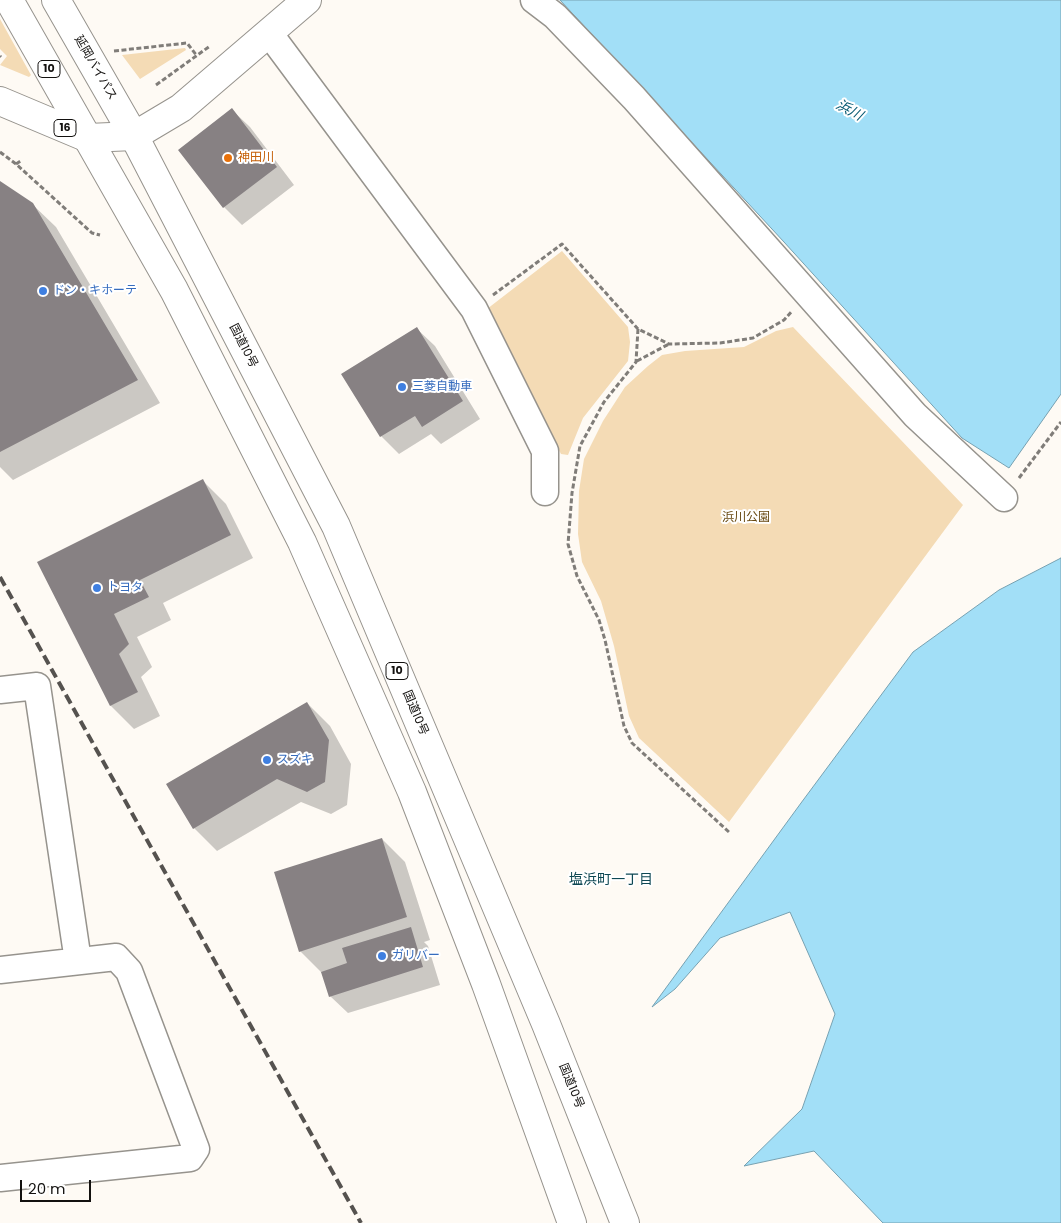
<!DOCTYPE html>
<meta charset="utf-8">
<style>
body{margin:0}
#map{position:relative;width:1061px;height:1223px;overflow:hidden;background:#fefaf4;font-family:Poppins,sans-serif}
canvas{display:block}
.scale{position:absolute;left:20px;top:1180px;width:71px;height:22px;box-sizing:border-box;border:2px solid #13110f;border-top:0;padding-left:6px;font-size:15px;line-height:18px;white-space:nowrap;color:#13110f;-webkit-text-stroke:4px #fff;paint-order:stroke}
</style>
<div id="map">
<canvas width="1061" height="1223"></canvas>
<div class="scale">20 m</div>
</div>
<script>
const g = document.querySelector('canvas').getContext('2d');
g.lineJoin = 'round';
function paint(path, color) { g.fillStyle = color; g.fill(path, 'evenodd'); }
const shape = rows => new Path2D(rows.map(r => 'M' + r).join(''));
function trace(path, color, width, dash) { g.strokeStyle = color; g.lineWidth = width; g.lineCap = dash ? 'butt' : 'round'; g.setLineDash(dash || []); g.stroke(path); }
function write(font, color, halo, rows, align = 'center') {
  g.font = font + ' Poppins,"Noto Sans JP",sans-serif'; g.lineWidth = 4; g.setLineDash([]); g.textBaseline = 'middle'; g.strokeStyle = halo; g.fillStyle = color; for (const [text, x, y, turn = 0] of rows) {
    g.save(); g.translate(x, y); g.rotate((+turn || 0) * Math.PI / 180); g.textAlign = isNaN(turn) ? turn : align; if (halo) g.strokeText(text, 0, 0); g.fillText(text, 0, 0); g.restore();
  }
}
paint(shape([
 [0,19,31,75,29,77,0,65,7,56,0,49],
 [185,48,186,50,140,79,122,55],
 [562,251,628,327,630,342,628,361,583,418,568,455,561,454,487,309],
 [793,327,963,505,729,822,639,738,629,716,614,646,601,601,582,562,578,534,579,491,584,459,603,421,625,387,648,366,662,355,685,351,744,347,776,331]
]), '#f4dbb5');
const water = shape([
 [560,0,1061,0,1061,394,1009,468,962,438,784,242,560,0],
 [1061,558,1061,1223,883,1223,814,1151,744,1166,802,1109,835,1014,790,912,720,938,675,989,652,1007,801,803,913,652,999,590,1061,558]
]);
paint(water, '#a2dff7');
trace(water, '#77a1b1', 1);
paint(shape([
 [232,110,250,127,294,185,242,225,224,207,180,150],
 [0,183,32,204,56,227,160,403,13,480,0,467],
 [417,329,435,346,480,419,441,444,431,434,399,454,381,436,343,374],
 [203,481,226,504,253,558,163,603,171,620,137,637,152,667,141,677,160,716,134,729,111,706,39,563],
 [307,703,330,726,351,764,347,805,331,814,301,802,217,851,194,828,168,784],
 [382,839,405,862,430,940,424,942,428,946,440,985,348,1013,330,996,323,974,300,951]
]), '#0003');
paint(shape([
 [232,108,277,167,223,208,178,150],
 [0,181,33,203,138,380,0,452],
 [417,327,463,401,422,427,415,416,380,437,341,374],
 [203,479,231,535,140,580,149,597,114,614,129,644,119,654,138,692,110,706,37,562],
 [307,702,329,740,325,782,307,792,277,779,193,829,166,784],
 [382,838,407,917,299,952,274,872],
 [411,927,423,967,329,997,321,972,347,963,342,948]
]), '#878183');
const street = shape([
 [534,0,555,16,634,98,915,415,1004,498],
 [269,33,474,309,545,451,545,492],
 [0,690,37,686,78,961],
 [0,970,116,957,129,971,196,1149,190,1158,0,1178]
]);
const secondary = shape([
 [134,136,181,108,307,0]
]);
const primary = shape([
 [0,101,88,138,134,136]
]);
const highway = shape([
 [9,0,174,290,302,542,412,792,486,984,572,1223],
 [56,0,134,136,336,526,546,1024,625,1223]
]);
trace(street, '#96938d', 29);
trace(secondary, '#96938d', 30);
trace(primary, '#96938d', 30);
trace(highway, '#96938d', 30);
trace(shape([
 [114,51,187,43,197,56],
 [0,56,1,57],
 [156,85,210,46],
 [0,152,16,164,92,233,100,235],
 [16,164,22,160],
 [493,295,562,244,638,329,669,344,720,343,753,338,784,320,792,311],
 [638,329,636,362,604,402,580,446,572,493,568,544,577,576,599,620,605,640,624,726,632,743,730,833],
 [637,361,669,344],
 [1019,478,1061,422]
]), '#807d79', 3, [5, 2.5]);
trace(street, '#fff', 26);
trace(secondary, '#fff', 28);
trace(primary, '#fff', 28);
trace(highway, '#fff', 28);
trace(shape([
 [0,577,361,1223]
]), '#55524f', 4, [10, 5]);
for (const [x, y, r, color] of [
 [228,158,5,"#e8710a"],
 [43,291,5,"#3f7fe0"],
 [402,387,5,"#3f7fe0"],
 [97,588,5,"#3f7fe0"],
 [267,760,5,"#3f7fe0"],
 [382,956,5,"#3f7fe0"]
]) { const dot = new Path2D(); dot.arc(x, y, r, 0, 2 * Math.PI); g.fillStyle = color; g.fill(dot); trace(dot, '#fff', 2); }
for (const [x, y, w] of [
 [49,69,22],
 [65,128,22],
 [397,671,22]
]) { const box = new Path2D(); box.roundRect(x - w / 2, y - 8.5, w, 17, 4); g.fillStyle = '#fff'; g.fill(box); trace(box, '#13110f', 1); }
write('bold 11px', '#13110f', null, [
 ["10",49,69],
 ["16",65,128],
 ["10",397,671]
]);
write('12px', '#13110f', '#fff', [
 ["延岡バイパス",95,68,60],
 ["国道10号",243,346,63],
 ["国道10号",415,713,67],
 ["国道10号",571,1086,68]
]);
write('12px', '#c56008', '#fff', [
 ["神田川",238,158]
], 'left');
write('12px', '#366cbe', '#fff', [
 ["ドン・キホーテ",53,291],
 ["三菱自動車",412,387],
 ["トヨタ",107,588],
 ["スズキ",277,760],
 ["ガリバー",392,956]
], 'left');
write('12px', '#674810', '#fff', [
 ["浜川公園",746,518]
]);
write('italic 14px', '#095b74', '#fff', [
 ["浜川",849,111,28]
]);
write('14px', '#0e4854', '#fff', [
 ["塩浜町一丁目",611,880]
]);
</script>
